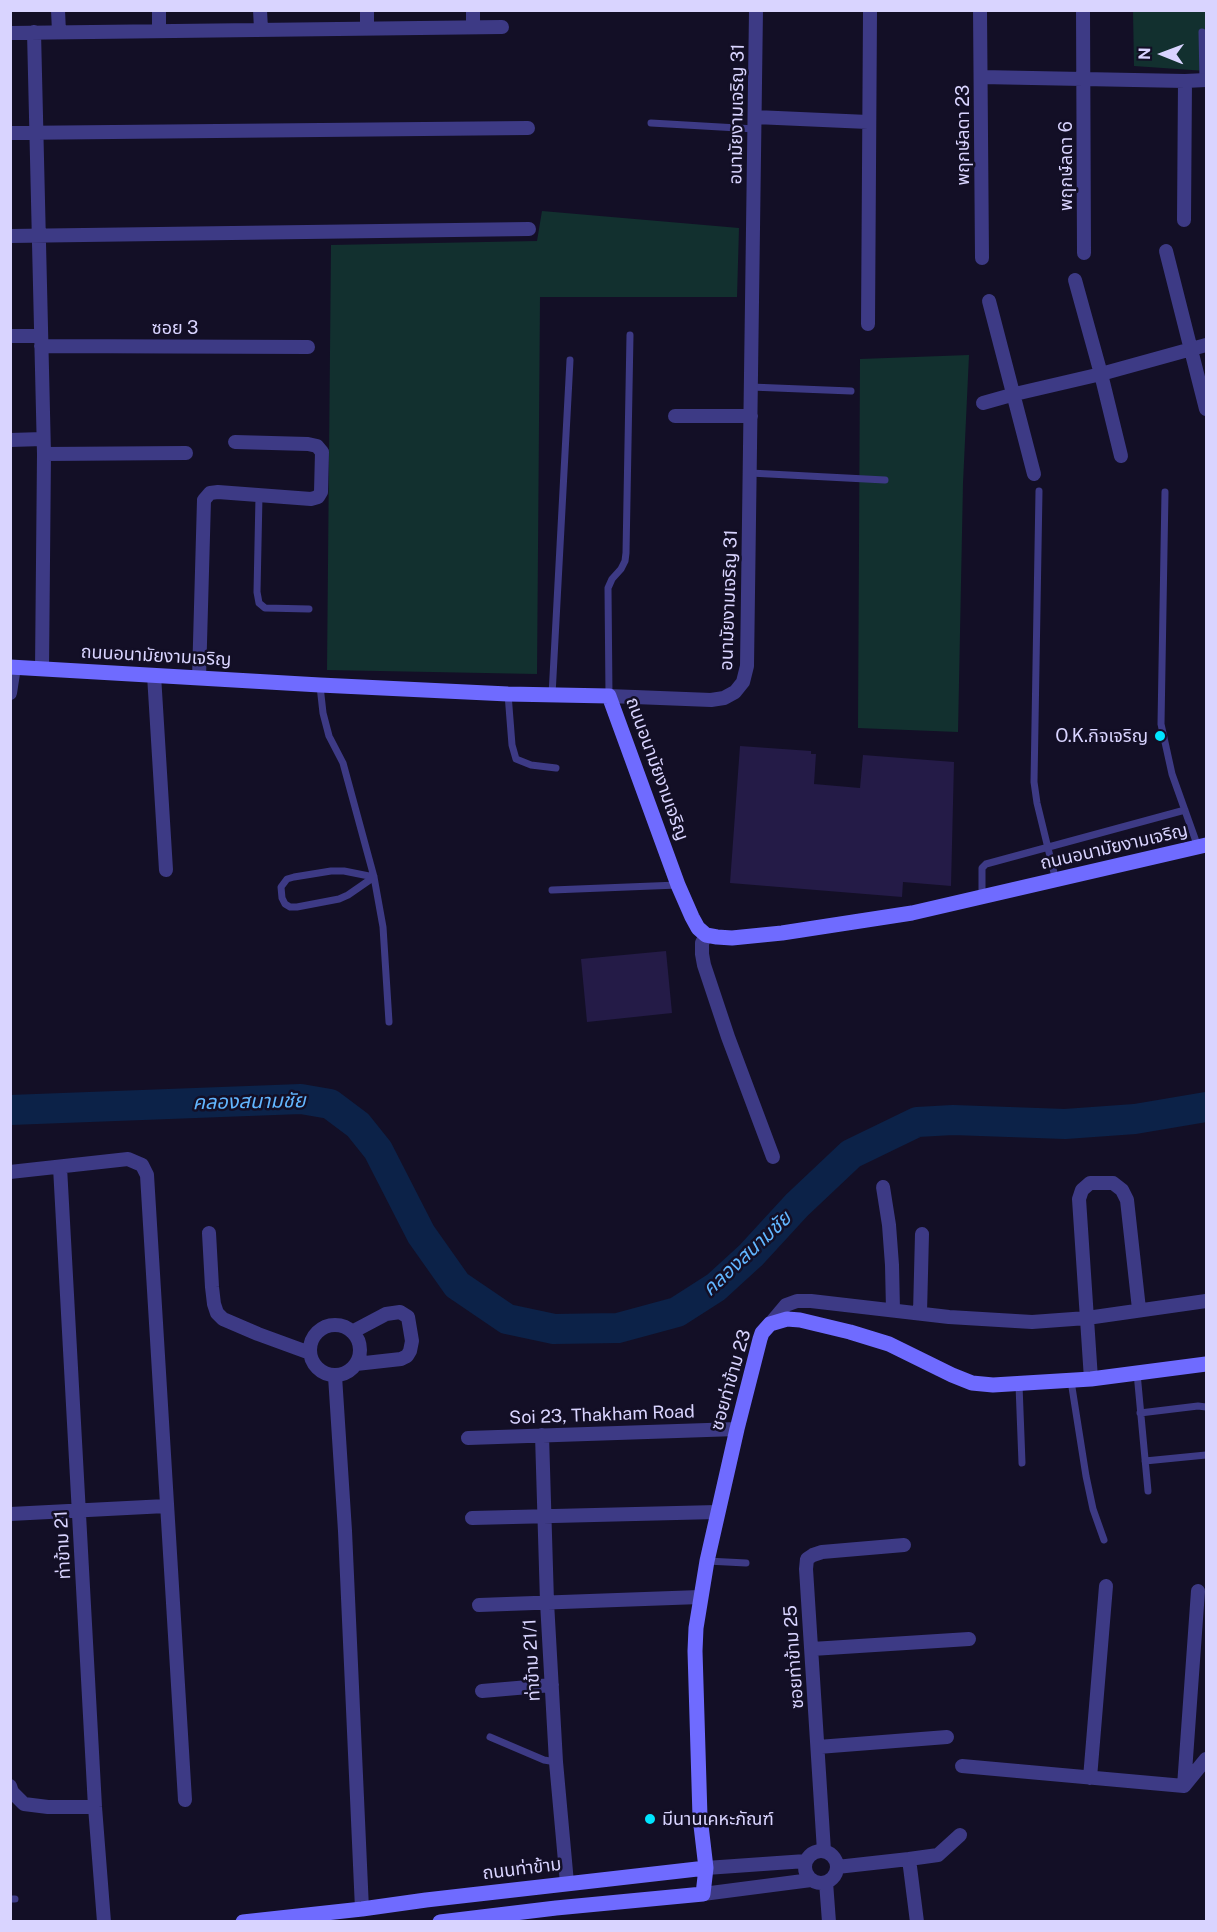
<!DOCTYPE html>
<meta charset="utf-8">
<style>
body{margin:0}
#map{position:relative;width:1217px;height:1932px;overflow:hidden;background:#130f26;font-family:"Public Sans",sans-serif}
canvas{display:block}
.frame{position:absolute;inset:0;border:12px solid #d9d4ff;pointer-events:none}
.north{position:absolute;left:1133px;top:24px;width:60px;height:60px;-webkit-text-stroke:4px #130f26;paint-order:stroke;rotate:271deg;font-size:16px;font-weight:700;line-height:24px;text-align:center;color:#d9d4ff}
.north::after{content:'';display:block;margin:auto;width:21px;height:27px;background:#d9d4ff;clip-path:polygon(50% 0,100% 100%,50% 72%,0 100%)}
</style>
<div id="map">
<canvas width="1217" height="1932"></canvas>
<div class="frame"></div>
<div class="north">N</div>
</div>
<script>
const g = document.querySelector('canvas').getContext('2d');
g.lineJoin = 'round';
function paint(path, color) { g.fillStyle = color; g.fill(path, 'evenodd'); }
const shape = rows => new Path2D(rows.map(r => 'M' + r).join(''));
function trace(path, color, width, dash) { g.strokeStyle = color; g.lineWidth = width; g.lineCap = dash ? 'butt' : 'round'; g.setLineDash(dash || []); g.stroke(path); }
function write(font, color, halo, rows, align = 'center') {
  g.font = font + ' "Public Sans","Noto Sans Thai",sans-serif'; g.lineWidth = 5; g.setLineDash([]); g.textBaseline = 'middle'; g.strokeStyle = halo; g.fillStyle = color; for (const [text, x, y, turn = 0] of rows) {
    g.save(); g.translate(x, y); g.rotate((+turn || 0) * Math.PI / 180); g.textAlign = isNaN(turn) ? turn : align; if (halo) g.strokeText(text, 0, 0); g.fillText(text, 0, 0); g.restore();
  }
}
paint(shape([
 [1133,11,1206,11,1206,71,1134,66],
 [542,211,739,228,737,297,540,297,537,674,327,670,331,245,537,241],
 [969,355,963,483,958,732,858,728,860,359]
]), '#12302f');
trace(shape([
 [10,1110,301,1099,330,1104,358,1125,378,1150,421,1234,457,1285,507,1319,554,1329,618,1328,677,1312,716,1287,751,1255,797,1205,851,1154,917,1122,953,1120,1065,1124,1135,1119,1206,1107]
]), '#0c2248', 30);
paint(shape([
 [740,746,811,751,811,754,816,754,814,784,860,788,863,755,954,762,951,886,903,882,902,897,730,883],
 [666,951,672,1013,587,1022,581,959]
]), '#241b47');
trace(shape([
 [1202,32,1203,80],
 [651,123,755,129],
 [751,387,851,391],
 [750,473,885,480],
 [1039,491,1034,782,1037,803,1056,881],
 [1165,492,1161,724,1172,774,1198,847],
 [259,496,257,592,259,603,265,608,309,609],
 [320,686,323,713,329,736,343,763,374,877,383,927,389,1022],
 [508,694,512,745,516,759,531,765,556,768],
 [552,695,570,360],
 [609,696,608,588,612,579,621,569,625,561,626,553,630,335],
 [331,871,344,871,374,877,348,895,339,899,297,907,290,907,285,904,282,898,281,887,287,879,294,877,331,871],
 [552,890,678,885],
 [982,896,982,868,986,864,1185,810],
 [1137,1373,1148,1491],
 [1071,1381,1086,1476,1093,1509,1104,1540],
 [1019,1385,1022,1463],
 [1140,1413,1198,1406,1206,1407],
 [1145,1461,1206,1455],
 [707,1561,746,1563],
 [490,1737,544,1760,556,1762],
 [10,1899,15,1899]
]), '#3d3a85', 7);
trace(shape([
 [58,10,59,32],
 [159,10,159,31],
 [260,10,261,29],
 [367,10,367,28],
 [473,10,473,27],
 [980,10,982,258],
 [1083,10,1084,253],
 [34,32,44,454,42,669],
 [10,33,502,27],
 [981,77,1185,81,1206,80],
 [755,117,868,122],
 [10,133,528,128],
 [1184,220,1185,81],
 [10,236,529,229],
 [1166,251,1206,409],
 [1075,280,1101,374,1121,456],
 [989,301,1034,474],
 [868,324,870,12],
 [10,336,40,336],
 [41,346,308,347],
 [983,403,1015,394,1101,374,1206,345],
 [675,416,751,416],
 [10,440,43,439],
 [44,454,186,453],
 [154,675,166,870],
 [199,678,204,500,210,493,218,492,311,499,318,497,321,492,322,452,317,446,308,444,235,442],
 [10,693,14,667],
 [609,696,711,700,724,698,735,692,743,682,747,666,756,10],
 [706,935,702,943,702,954,704,965,728,1037,773,1157],
 [60,1167,95,1807,104,1922],
 [10,1172,128,1159,142,1165,147,1175,185,1800],
 [883,1187,889,1225,892,1265,893,1310],
 [209,1233,212,1287,214,1304,217,1313,223,1319,258,1334,310,1353],
 [920,1313,922,1234],
 [770,1324,786,1305,797,1301,811,1301,949,1317,1032,1322,1087,1318,1206,1301],
 '310 1350a25 25 0 1 1 50 0a25 25 0 1 1-50 0Z',
 [352,1332,386,1314,400,1312,408,1317,412,1341,410,1351,407,1356,401,1359,356,1364],
 [335,1376,345,1531,362,1909],
 [1091,1379,1079,1199,1082,1190,1090,1183,1113,1183,1122,1190,1127,1200,1139,1309],
 [542,1435,547,1602,556,1762,567,1883],
 [468,1438,737,1429],
 [10,1514,166,1506],
 [472,1518,717,1512],
 [479,1605,700,1597],
 [812,1649,969,1639],
 [482,1691,552,1685],
 [818,1747,947,1737],
 [962,1766,1184,1786],
 [1090,1778,1106,1586],
 [10,1786,12,1792,24,1804,48,1807,95,1807],
 [1184,1786,1198,1591],
 [1184,1786,1206,1759],
 [824,1851,806,1569,807,1559,813,1555,822,1552,904,1545],
 '805 1867a16 16 0 1 1 32 0a16 16 0 1 1-32 0Z',
 [909,1859,938,1855,960,1835],
 [837,1867,909,1859,917,1922],
 [706,1868,806,1861],
 [826,1882,829,1922],
 [703,1894,811,1880]
]), '#3d3a85', 14);
trace(shape([
 [10,667,320,685,508,694,609,696,678,885,692,917,698,928,706,935,717,937,732,938,782,933,912,913,1206,845],
 [243,1922,362,1909,426,1900,706,1868],
 [440,1922,556,1908,703,1894,706,1868,700,1817,695,1651,696,1628,707,1561,737,1429,760,1339,762,1333,770,1324,787,1319,800,1320,850,1332,889,1344,952,1375,972,1383,993,1385,1091,1379,1206,1364]
]), '#6f6bff', 15);
for (const [x, y, r, color] of [
 [1160,736,6,"#00e5ff"],
 [650,1819,6,"#00e5ff"]
]) { const dot = new Path2D(); dot.arc(x, y, r, 0, 2 * Math.PI); g.fillStyle = color; g.fill(dot); trace(dot, '#130f26', 2); }
write('18px', '#d9d4ff', '#130f26', [
 ["อนามัยงามเจริญ 31",737,114,-89],
 ["พฤกษ์ลดา 23",963,135,-90],
 ["พฤกษ์ลดา 6",1066,166,-90],
 ["ซอย 3",175,328],
 ["อนามัยงามเจริญ 31",729,600,-88],
 ["ถนนอนามัยงามเจริญ",156,656,3],
 ["ถนนอนามัยงามเจริญ",657,769,70],
 ["ถนนอนามัยงามเจริญ",1114,847,-13],
 ["ซอยท่าข้าม 23",731,1380,-74],
 ["Soi 23, Thakham Road",602,1415,-2],
 ["ท่าข้าม 21",63,1545,-93],
 ["ซอยท่าข้าม 25",794,1657,-94],
 ["ท่าข้าม 21/1",532,1660,-93],
 ["ถนนท่าข้าม",522,1869,-7]
]);
write('18px', '#d9d4ff', '#130f26', [
 ["O.K.กิจเจริญ",1148,736],
 ["มีนานเคหะภัณฑ์",662,1819,"left"]
], 'right');
write('italic 20px', '#62b6ff', '#130f26', [
 ["คลองสนามชัย",249,1102,-1],
 ["คลองสนามชัย",747,1254,-43]
]);
</script>
